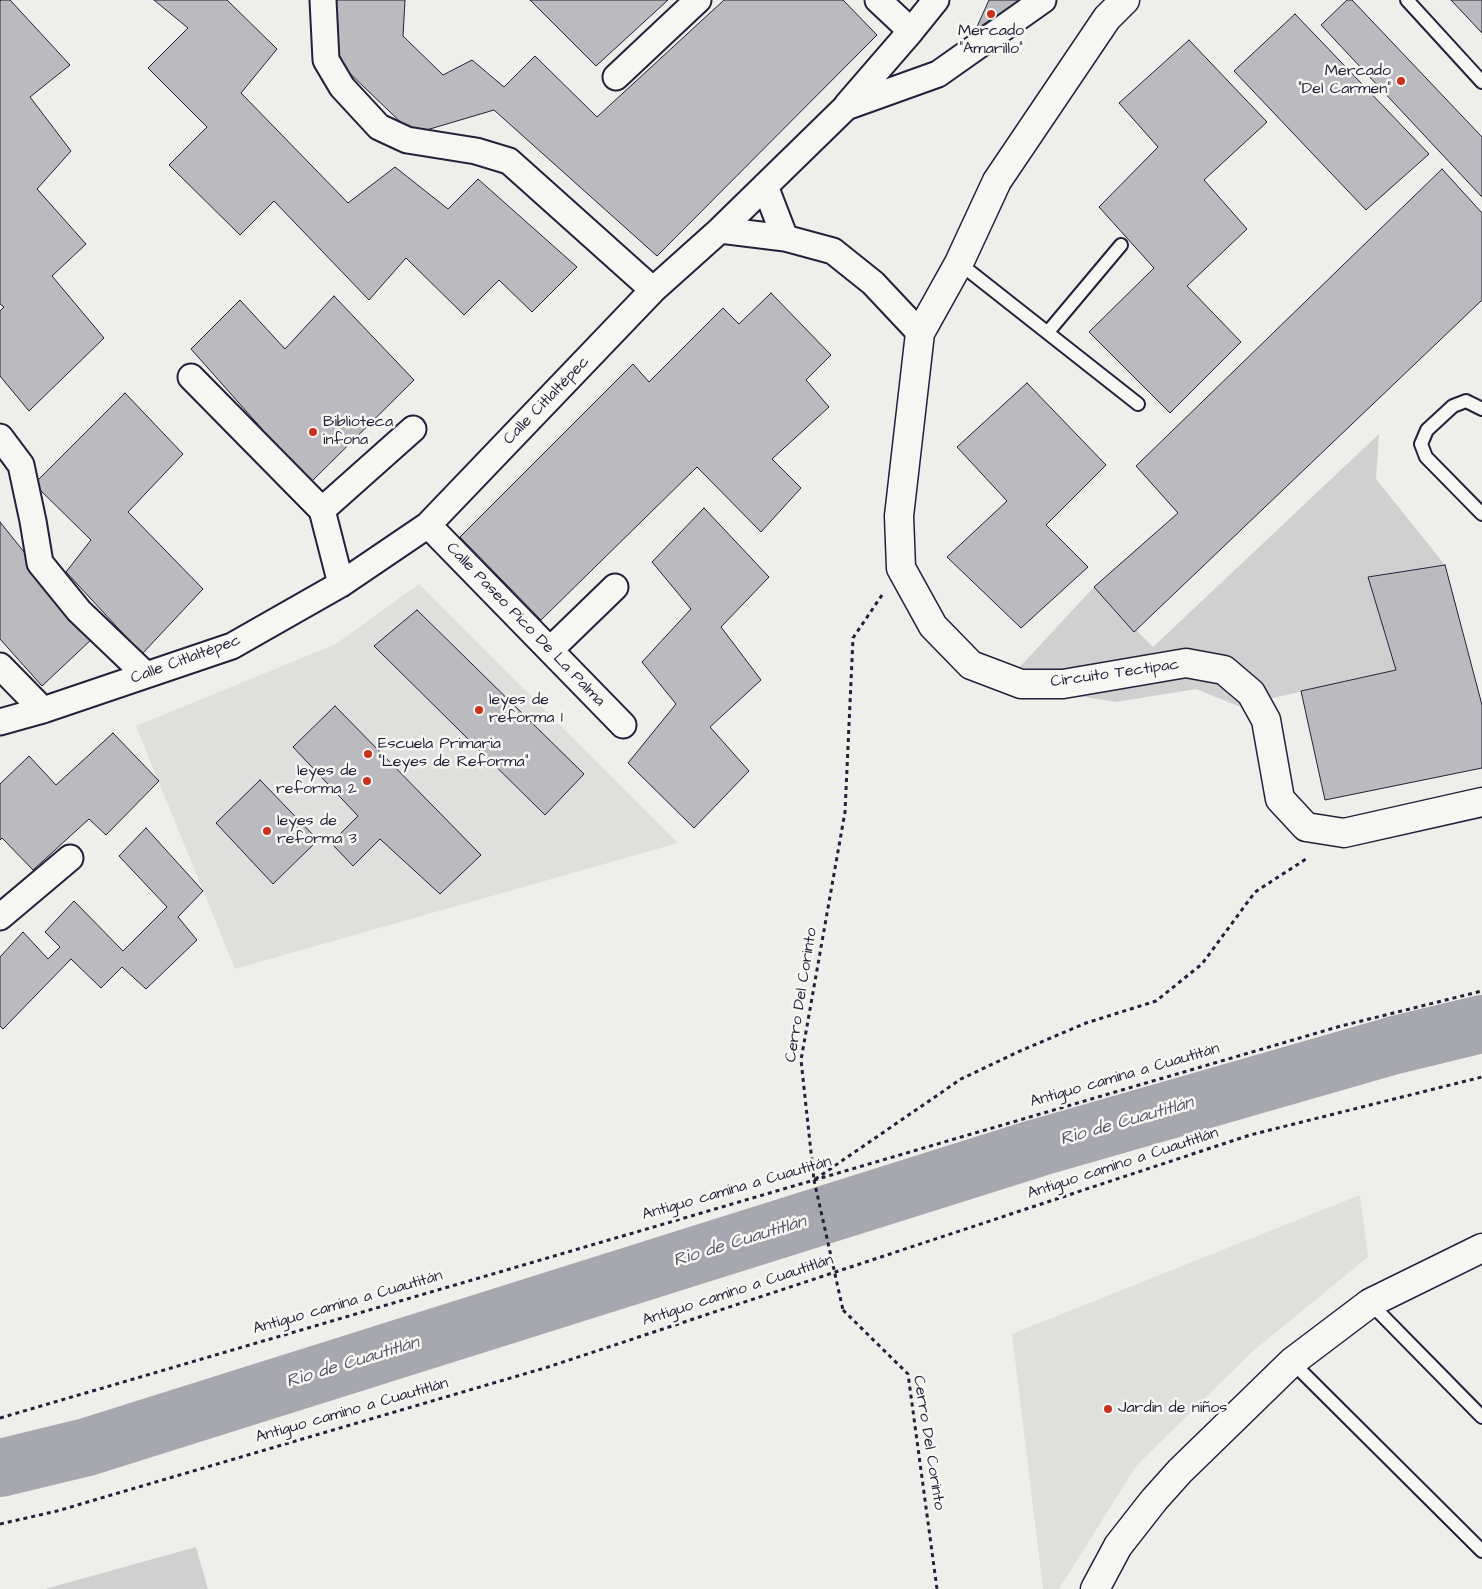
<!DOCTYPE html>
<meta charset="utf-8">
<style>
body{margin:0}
canvas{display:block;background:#eeeeeb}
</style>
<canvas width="1482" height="1589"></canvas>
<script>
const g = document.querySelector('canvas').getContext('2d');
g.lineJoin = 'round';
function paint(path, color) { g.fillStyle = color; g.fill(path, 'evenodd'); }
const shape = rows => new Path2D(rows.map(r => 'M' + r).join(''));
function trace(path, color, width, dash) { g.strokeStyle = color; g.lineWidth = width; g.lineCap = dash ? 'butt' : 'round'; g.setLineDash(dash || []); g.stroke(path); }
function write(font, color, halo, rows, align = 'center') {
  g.font = font + ' "Architects Daughter",sans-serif'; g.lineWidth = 5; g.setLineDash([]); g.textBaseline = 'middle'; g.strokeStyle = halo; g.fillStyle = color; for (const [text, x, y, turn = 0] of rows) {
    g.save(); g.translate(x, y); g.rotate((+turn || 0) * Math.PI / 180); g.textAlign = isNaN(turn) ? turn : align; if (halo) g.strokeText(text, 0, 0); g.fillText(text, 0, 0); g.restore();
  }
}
paint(shape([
 [419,584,678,843,235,969,136,726,336,644],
 [1360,1195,1368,1257,1253,1351,1136,1466,1059,1589,1043,1589,1012,1334]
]), '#dfdfde');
paint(shape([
 [1379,434,1376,479,1445,565,1368,577,1396,670,1238,706,1196,689,1116,702,1004,684,1094,587,1153,647],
 [196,1547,208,1589,45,1589]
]), '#d0d0d1');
trace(shape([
 [0,1468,87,1447,1037,1148,1395,1045,1482,1024]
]), '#a7a7af', 58);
const building = shape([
 [1,0,10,0,70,65,30,97,71,151,37,189,86,244,52,276,104,338,29,411,0,376,0,311,4,307,0,304,0,1,1,0],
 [154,0,227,0,277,49,241,93,348,203,395,167,448,209,478,179,577,267,532,312,499,280,464,315,406,258,369,300,274,201,240,235,169,165,207,127,148,68,188,28,154,0],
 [329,0,405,0,403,36,443,75,472,60,504,87,535,56,597,117,724,0,843,0,877,35,657,256,494,110,413,134,340,64,329,0],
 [530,0,668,0,596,66,530,0],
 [989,0,1021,0,976,29,989,0],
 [1347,0,1352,0,1482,137,1482,197,1321,25,1347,0],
 [1451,0,1482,0,1482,33,1451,0],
 [1295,14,1429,154,1366,210,1234,71,1295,14],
 [1189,40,1267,122,1204,180,1247,229,1187,286,1241,342,1170,413,1089,332,1154,268,1099,207,1158,147,1119,103,1189,40],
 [1442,169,1482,213,1482,300,1134,632,1094,587,1178,513,1136,466,1442,169],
 [771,293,831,355,806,380,829,407,772,459,801,488,761,532,697,467,541,620,460,537,633,364,649,382,723,308,739,324,771,293],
 [334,296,414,380,310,483,191,349,240,300,285,349,334,296],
 [1027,383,1106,465,1046,525,1088,567,1021,628,947,557,1007,501,957,447,1027,383],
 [125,393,183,454,128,512,203,589,142,654,66,572,91,540,34,484,125,393],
 [704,508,769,577,721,627,761,680,710,727,749,771,694,828,628,763,676,704,642,662,691,609,652,562,704,508],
 [0,522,93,638,42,686,0,639,0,522],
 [1445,565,1482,705,1482,768,1325,800,1301,691,1396,670,1368,577,1445,565],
 [417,610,584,774,545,815,374,646,417,610],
 [335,706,481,855,440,894,380,839,353,866,331,843,358,816,293,747,335,706],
 [113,733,159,781,106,835,89,819,33,870,2,838,0,840,0,784,29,756,56,785,113,733],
 [260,780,318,840,273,884,216,823,260,780],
 [146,828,203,891,178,917,197,940,146,989,122,967,101,988,71,959,3,1029,0,1026,0,957,23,932,48,959,60,947,45,932,74,901,123,951,167,907,119,856,146,828]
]);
paint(building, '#bbbbbf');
trace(building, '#22223b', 1);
const service = shape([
 [1407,0,1482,82],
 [959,263,1138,404],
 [1048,332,1121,245],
 [1482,409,1466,401,1453,406,1427,430,1421,444,1426,457,1482,514],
 [1370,1303,1482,1417],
 [1292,1362,1482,1551]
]);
const minor = shape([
 [323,0,326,60,342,87,379,127,407,140,476,151,509,161,653,290],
 [878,0,911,31],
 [616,77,698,0],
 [847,105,911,31,936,0],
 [765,186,785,238],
 [720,230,785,238,833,251,873,283,920,333],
 [191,377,322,510,341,584],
 [0,437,21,465,33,521,40,563,79,611,146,675],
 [322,510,413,429],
 [428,525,623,725],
 [550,650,615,587],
 [0,666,43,710],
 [0,722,43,710,232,646,341,584,428,525,653,290,720,230,846,107,938,74,1043,0],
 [0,917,70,858]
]);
const tertiary = shape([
 [1125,0,1107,18,997,181,959,263,920,333,899,516,901,568,933,626,971,665,1021,684,1063,684,1186,663,1224,670,1251,693,1266,720,1280,799,1306,827,1344,833,1482,802]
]);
const secondary = shape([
 [1095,1589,1118,1546,1154,1500,1180,1471,1292,1362,1370,1303,1482,1248]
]);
trace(service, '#22223b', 16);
trace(minor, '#22223b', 29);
trace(tertiary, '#22223b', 31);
trace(secondary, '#22223b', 31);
trace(shape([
 [882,595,853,638,845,812,801,1060,814,1180,961,1079,1020,1051,1086,1023,1156,1001,1202,964,1255,892,1306,859],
 [843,1310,908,1374,937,1589],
 [0,1418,1341,1026,1482,991],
 [0,1524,57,1511,548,1367,1250,1135,1482,1077]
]), '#22223b', 3, [4, 4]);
trace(service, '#f6f6f2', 12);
trace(minor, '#f6f6f2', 25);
trace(tertiary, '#f6f6f2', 28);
trace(secondary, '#f6f6f2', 28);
trace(shape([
 [814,1180,843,1310]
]), '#22223b', 3, [4, 4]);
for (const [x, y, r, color] of [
 [991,14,5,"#c8321e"],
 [1401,81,5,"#c8321e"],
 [313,432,5,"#c8321e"],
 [479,710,5,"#c8321e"],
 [368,754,5,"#c8321e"],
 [367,781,5,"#c8321e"],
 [267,831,5,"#c8321e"],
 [1108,1409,5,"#c8321e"]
]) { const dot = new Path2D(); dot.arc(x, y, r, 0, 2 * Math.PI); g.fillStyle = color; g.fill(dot); trace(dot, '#f6f6f2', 2); }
write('16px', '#22223b', '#f6f6f2', [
 ["Mercado",991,32,"center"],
 ["\"Amarillo\"",991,50,"center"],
 ["Mercado",1391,72,"right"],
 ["\"Del Carmen\"",1391,90,"right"],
 ["Biblioteca",323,423],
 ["infona",323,441],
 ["leyes de",489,701],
 ["reforma 1",489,719],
 ["Escuela Primaria",378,745],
 ["\"Leyes de Reforma\"",378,763],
 ["leyes de",357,772,"right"],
 ["reforma 2",357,790,"right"],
 ["leyes de",277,822],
 ["reforma 3",277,840],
 ["Jardin de niños",1118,1409]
], 'left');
write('16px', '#22223b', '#f6f6f2', [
 ["Calle Citlaltépec",547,401,-46],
 ["Calle Paseo Pico De La Palma",525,625,46],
 ["Calle Citlaltépec",186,660,-20],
 ["Circuito Tectipac",1115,674,-8],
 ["Cerro Del Corinto",802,995,-81],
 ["Antiguo camina a Cuautitán",1125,1076,-16],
 ["Antiguo camino a Cuautitlán",1123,1164,-18],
 ["Antiguo camina a Cuautitán",737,1189,-16],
 ["Antiguo camino a Cuautitlán",738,1291,-18],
 ["Antiguo camina a Cuautitán",348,1303,-16],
 ["Antiguo camino a Cuautitlán",352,1411,-16],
 ["Cerro Del Corinto",928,1443,81]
]);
write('italic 18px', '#575769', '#f6f6f2', [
 ["Rio de Cuautitlán",1127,1122,-16],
 ["Rio de Cuautitlán",740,1242,-17],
 ["Rio de Cuautitlán",353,1363,-17]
]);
</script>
